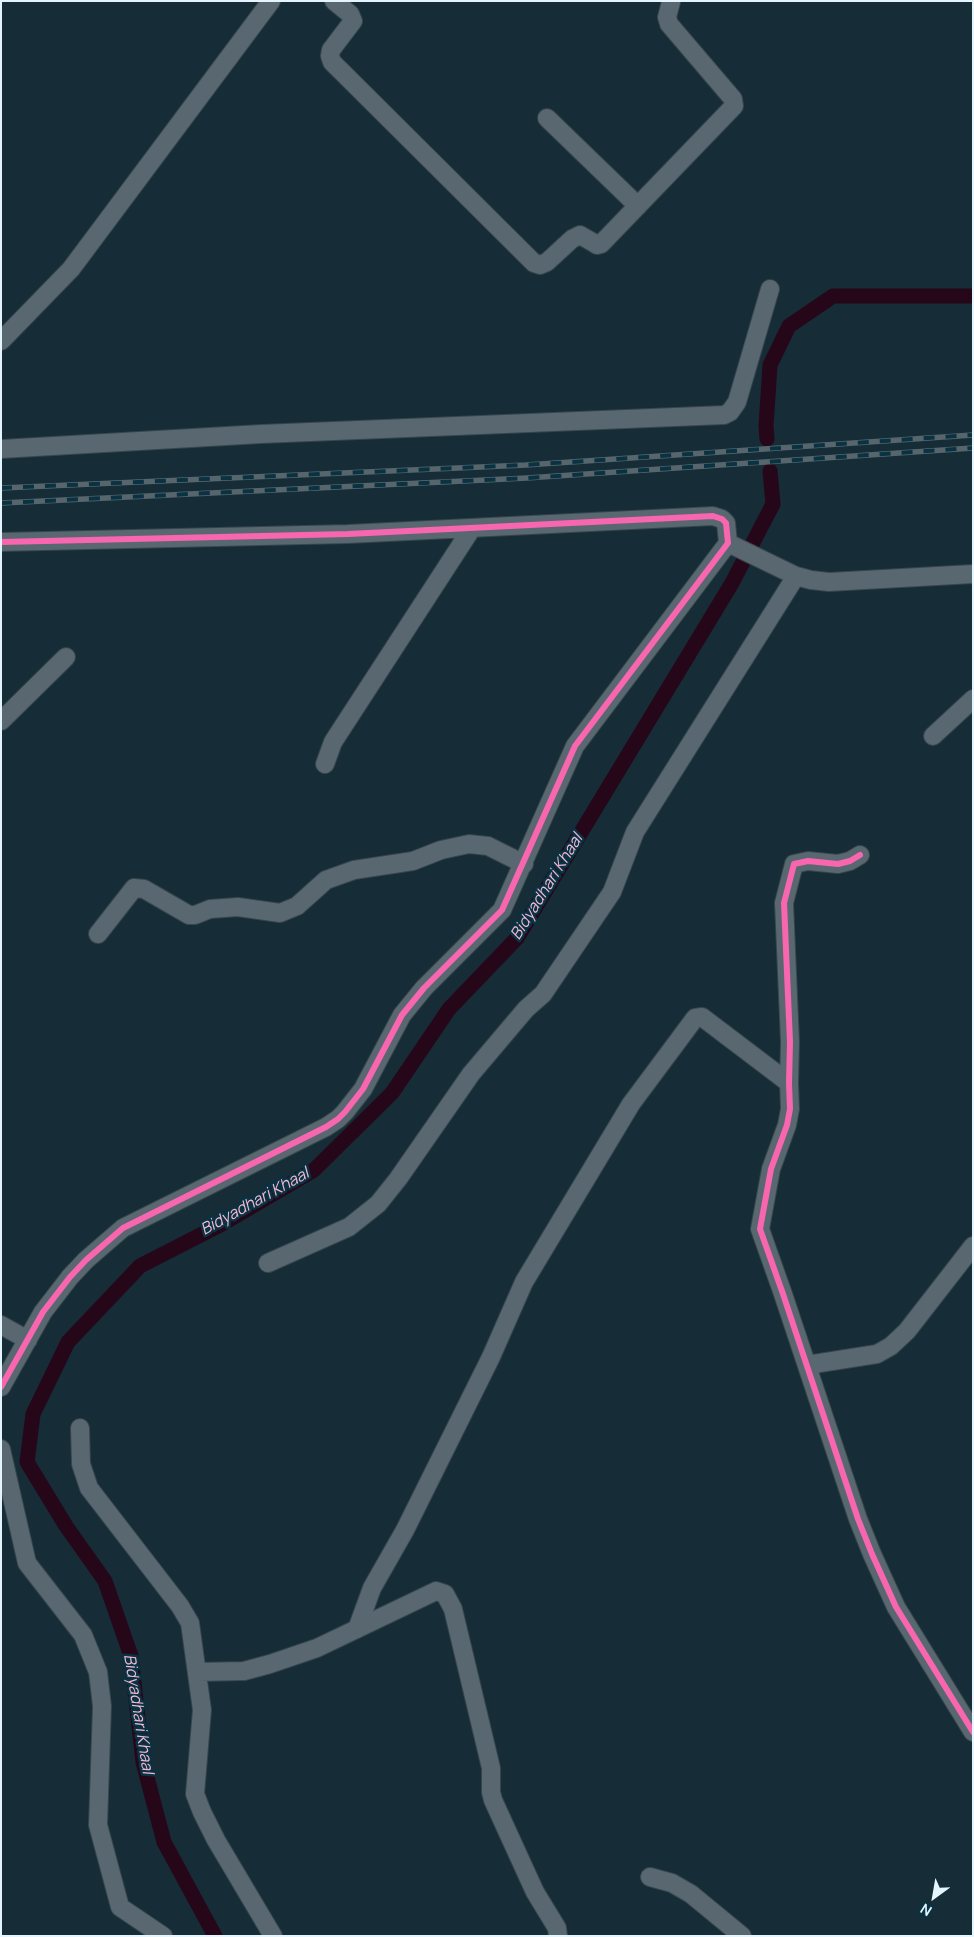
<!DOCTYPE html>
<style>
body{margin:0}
#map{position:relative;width:974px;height:1937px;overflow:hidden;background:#162c36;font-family:Manrope,sans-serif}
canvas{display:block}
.frame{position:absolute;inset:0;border:2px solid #e4f5fe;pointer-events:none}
.north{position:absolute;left:909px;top:1872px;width:50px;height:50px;-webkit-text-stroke:4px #093243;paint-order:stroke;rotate:212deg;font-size:14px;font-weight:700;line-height:20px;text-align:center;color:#e4f5fe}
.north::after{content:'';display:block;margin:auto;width:18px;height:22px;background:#e4f5fe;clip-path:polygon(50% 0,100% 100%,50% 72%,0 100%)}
</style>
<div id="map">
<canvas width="974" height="1937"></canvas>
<div class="frame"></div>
<div class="north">N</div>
</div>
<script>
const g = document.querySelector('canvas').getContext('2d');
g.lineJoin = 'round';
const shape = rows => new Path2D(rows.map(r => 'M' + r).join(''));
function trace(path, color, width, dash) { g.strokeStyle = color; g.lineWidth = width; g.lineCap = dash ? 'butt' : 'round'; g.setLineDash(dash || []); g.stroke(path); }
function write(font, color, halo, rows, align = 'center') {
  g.font = font + ' Manrope,sans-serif'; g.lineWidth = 5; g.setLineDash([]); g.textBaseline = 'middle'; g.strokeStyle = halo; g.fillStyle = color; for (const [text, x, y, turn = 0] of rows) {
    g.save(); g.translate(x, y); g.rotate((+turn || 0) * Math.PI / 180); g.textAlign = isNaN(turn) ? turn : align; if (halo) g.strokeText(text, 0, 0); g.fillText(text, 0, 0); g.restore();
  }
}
trace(shape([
 [767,439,766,426,770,365,789,326,833,296,973,296],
 [215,1936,164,1842,143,1762,131,1656,105,1581,66,1526,27,1462,33,1414,68,1342,140,1266,222,1224,314,1170,392,1093,449,1009,517,938,732,583,773,504,770,471]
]), '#26071a', 15);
const minor = shape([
 [334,1,350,14,353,21,331,50,330,56,332,62,534,263,540,265,547,262,572,239,580,235,594,243,597,245,601,244,734,106,733,99,669,24,667,17,671,2],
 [547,118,638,206],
 [1,341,71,269,271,1],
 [1,449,261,434,724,415,730,412,737,402,770,289],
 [1,542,348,534,713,516,722,519,726,523,728,543,575,746,502,910,424,988,402,1015,363,1089,345,1112,338,1119,326,1127,123,1228,86,1260,70,1277,43,1312,1,1387],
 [728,543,796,576,811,580,829,582,973,574],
 [1,721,66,657],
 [933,736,973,699],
 [325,764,333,742,472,528],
 [860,855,850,861,838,864,808,861,794,864,784,903,790,1042,789,1083,790,1109,787,1125,771,1169,760,1229,783,1294,858,1519,872,1554,896,1607,973,1732],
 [98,934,134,888,144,889,189,915,195,915,210,909,238,907,280,913,297,906,326,880,354,870,413,861,441,850,469,844,488,846,524,864],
 [268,1263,349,1227,378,1204,398,1179,471,1074,526,1009,543,994,612,892,635,832,796,576],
 [1,1325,28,1340],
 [807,1365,877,1354,891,1346,907,1331,973,1246],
 [80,1428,81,1464,89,1488,180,1606,190,1623,202,1710,195,1794,202,1812,216,1840,273,1936],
 [1,1449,27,1563,83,1635,98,1672,102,1706,98,1825,120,1907,163,1936],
 [357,1629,372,1588,405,1530,491,1357,524,1282,631,1104,695,1018,702,1017,789,1083],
 [197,1672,244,1671,270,1664,317,1648,436,1591,445,1594,453,1609,491,1768,491,1792,493,1800,535,1892,557,1928,558,1936],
 [650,1877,672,1883,691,1894,742,1936]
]);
trace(minor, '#36464d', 20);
trace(minor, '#596870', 18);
const rail = shape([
 [1,488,526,465,973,435],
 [1,503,527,478,973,448]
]);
trace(rail, '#57666d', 5.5);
trace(rail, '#093243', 4, [11]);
trace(shape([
 [1,542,348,534,713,516,722,519,726,523,728,543,575,746,502,910,424,988,402,1015,363,1089,345,1112,338,1119,326,1127,123,1228,86,1260,70,1277,43,1312,1,1387],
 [860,855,850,861,838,864,808,861,794,864,784,903,790,1042,789,1083,790,1109,787,1125,771,1169,760,1229,783,1294,858,1519,872,1554,896,1607,973,1732]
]), '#f766af', 6);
write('italic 16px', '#f7b9d4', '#093243', [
 ["Bidyadhari Khaal",547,887,-58],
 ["Bidyadhari Khaal",255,1202,-29],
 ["Bidyadhari Khaal",138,1714,81]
]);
</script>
